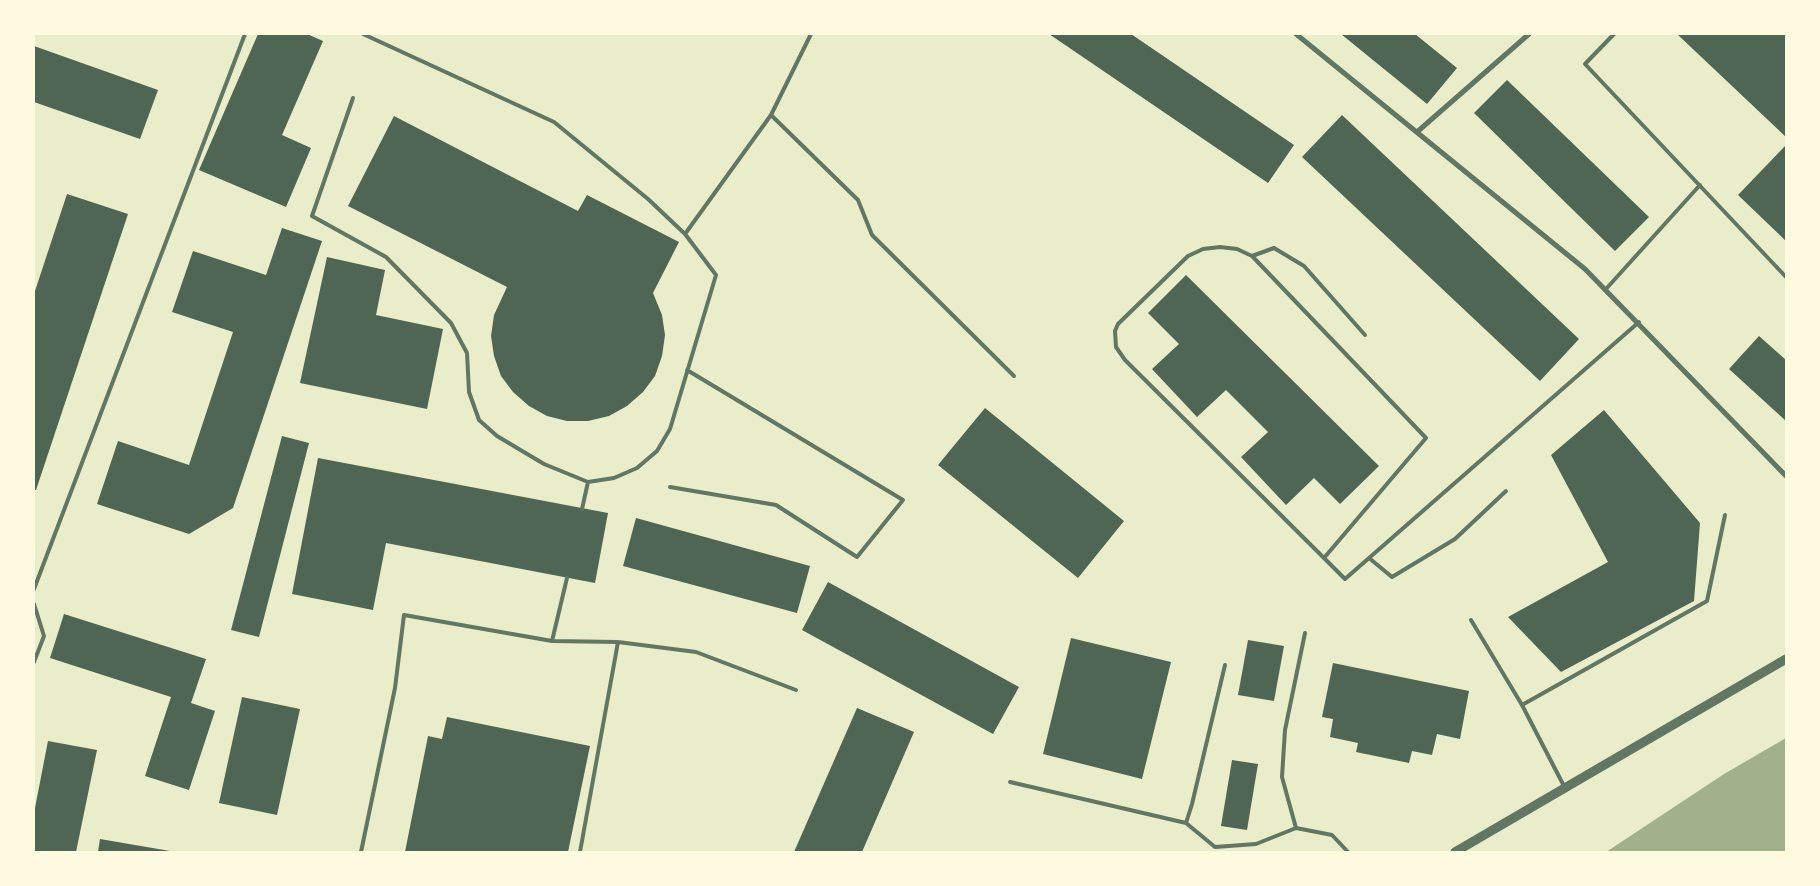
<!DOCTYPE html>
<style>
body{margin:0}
#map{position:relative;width:1820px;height:886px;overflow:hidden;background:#e9edc9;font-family:"PT Sans",sans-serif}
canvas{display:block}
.frame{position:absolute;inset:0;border:35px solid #fefae0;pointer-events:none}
</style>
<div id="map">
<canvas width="1820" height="886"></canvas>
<div class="frame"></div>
</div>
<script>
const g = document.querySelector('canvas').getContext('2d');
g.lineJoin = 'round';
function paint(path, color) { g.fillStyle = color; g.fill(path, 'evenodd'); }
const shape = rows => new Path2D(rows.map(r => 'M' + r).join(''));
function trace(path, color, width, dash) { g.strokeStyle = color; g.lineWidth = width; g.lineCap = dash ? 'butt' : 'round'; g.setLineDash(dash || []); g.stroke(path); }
paint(shape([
 [1786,738,1786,852,1606,852,1724,774]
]), '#a3b18a');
paint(shape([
 [258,34,307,34,323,41,282,135,311,148,286,207,199,170],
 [1049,34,1131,34,1294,145,1268,183],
 [1341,34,1415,34,1457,68,1427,104],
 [1677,34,1786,34,1786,137],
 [34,46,158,90,140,139,34,102],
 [1507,80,1649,217,1615,251,1474,113],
 [1342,115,1579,339,1540,381,1302,157],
 [394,116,578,211,587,195,679,242,653,293,662,315,665,335,662,356,655,376,643,392,627,406,609,416,588,421,567,421,547,416,529,406,513,392,501,376,494,356,491,336,494,315,507,287,348,206],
 [1786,145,1786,241,1738,195],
 [67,194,128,214,36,490,34,490,34,294],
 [282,228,322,241,233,508,189,534,97,504,118,441,189,465,233,332,172,312,193,251,266,275],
 [327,257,385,270,376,315,443,329,427,409,300,383],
 [1186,275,1379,466,1340,504,1314,478,1286,505,1241,457,1268,432,1226,390,1197,417,1152,369,1179,344,1148,313],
 [1759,336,1786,360,1786,421,1729,369],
 [985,408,1124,521,1078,578,938,465],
 [1604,410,1700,523,1694,601,1561,672,1508,617,1608,562,1551,455],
 [282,436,309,443,259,637,231,630],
 [318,458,608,513,595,583,386,543,373,610,292,594],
 [636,518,810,566,797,613,623,566],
 [828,582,1019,687,993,734,802,630],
 [64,614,206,659,191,703,215,711,189,790,145,776,171,697,50,658],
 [1071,638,1171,662,1142,779,1043,754],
 [1248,640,1284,646,1274,701,1238,695],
 [1333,663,1469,691,1460,739,1437,734,1432,755,1412,751,1409,763,1356,752,1358,743,1330,737,1333,719,1322,717],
 [242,697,300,709,277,815,219,803],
 [857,708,914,732,862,852,794,852],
 [447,717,590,746,568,852,405,852,428,736,442,739],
 [48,741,97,750,76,852,34,852,34,813],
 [1232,760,1258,764,1247,830,1221,826],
 [100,839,170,851,170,852,98,852]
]), '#4f6655');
trace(shape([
 [811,34,771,115,858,200,872,235,1014,376],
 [1614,34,1585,64,1786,277],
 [353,98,312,216,386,257,451,323,467,353,469,392,479,420,497,436,544,464,588,482,614,478,637,468,657,451,670,429,716,275,685,234,648,199,554,122,363,34],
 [685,234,771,115],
 [1252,256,1274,248,1304,266,1365,335],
 [1606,289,1700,185],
 [670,487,776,505,857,557,903,500,687,370],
 [582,509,588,482],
 [1324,558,1426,438,1252,256,1237,249,1220,247,1203,249,1188,256,1118,324,1115,331,1116,347,1125,360,1324,558,1345,579,1639,322],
 [1369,558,1392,577,1455,539,1506,491],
 [34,589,245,34],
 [34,604,44,636,34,662],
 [1471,620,1522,705],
 [552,641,567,578],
 [1010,782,1186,823,1215,847,1256,844,1296,828,1332,835,1348,852],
 [1565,788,1522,705,1707,601,1725,515],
 [1186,823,1192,804,1225,665],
 [1296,828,1282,777,1285,730,1305,633],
 [361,852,395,688,404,615,552,641,618,642,696,652,796,690],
 [580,852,618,642]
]), '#617663', 4);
trace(shape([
 [1296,34,1585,269,1786,476],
 [1417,132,1529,34]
]), '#617663', 5);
trace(shape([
 [1455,852,1786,659]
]), '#617663', 9);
</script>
